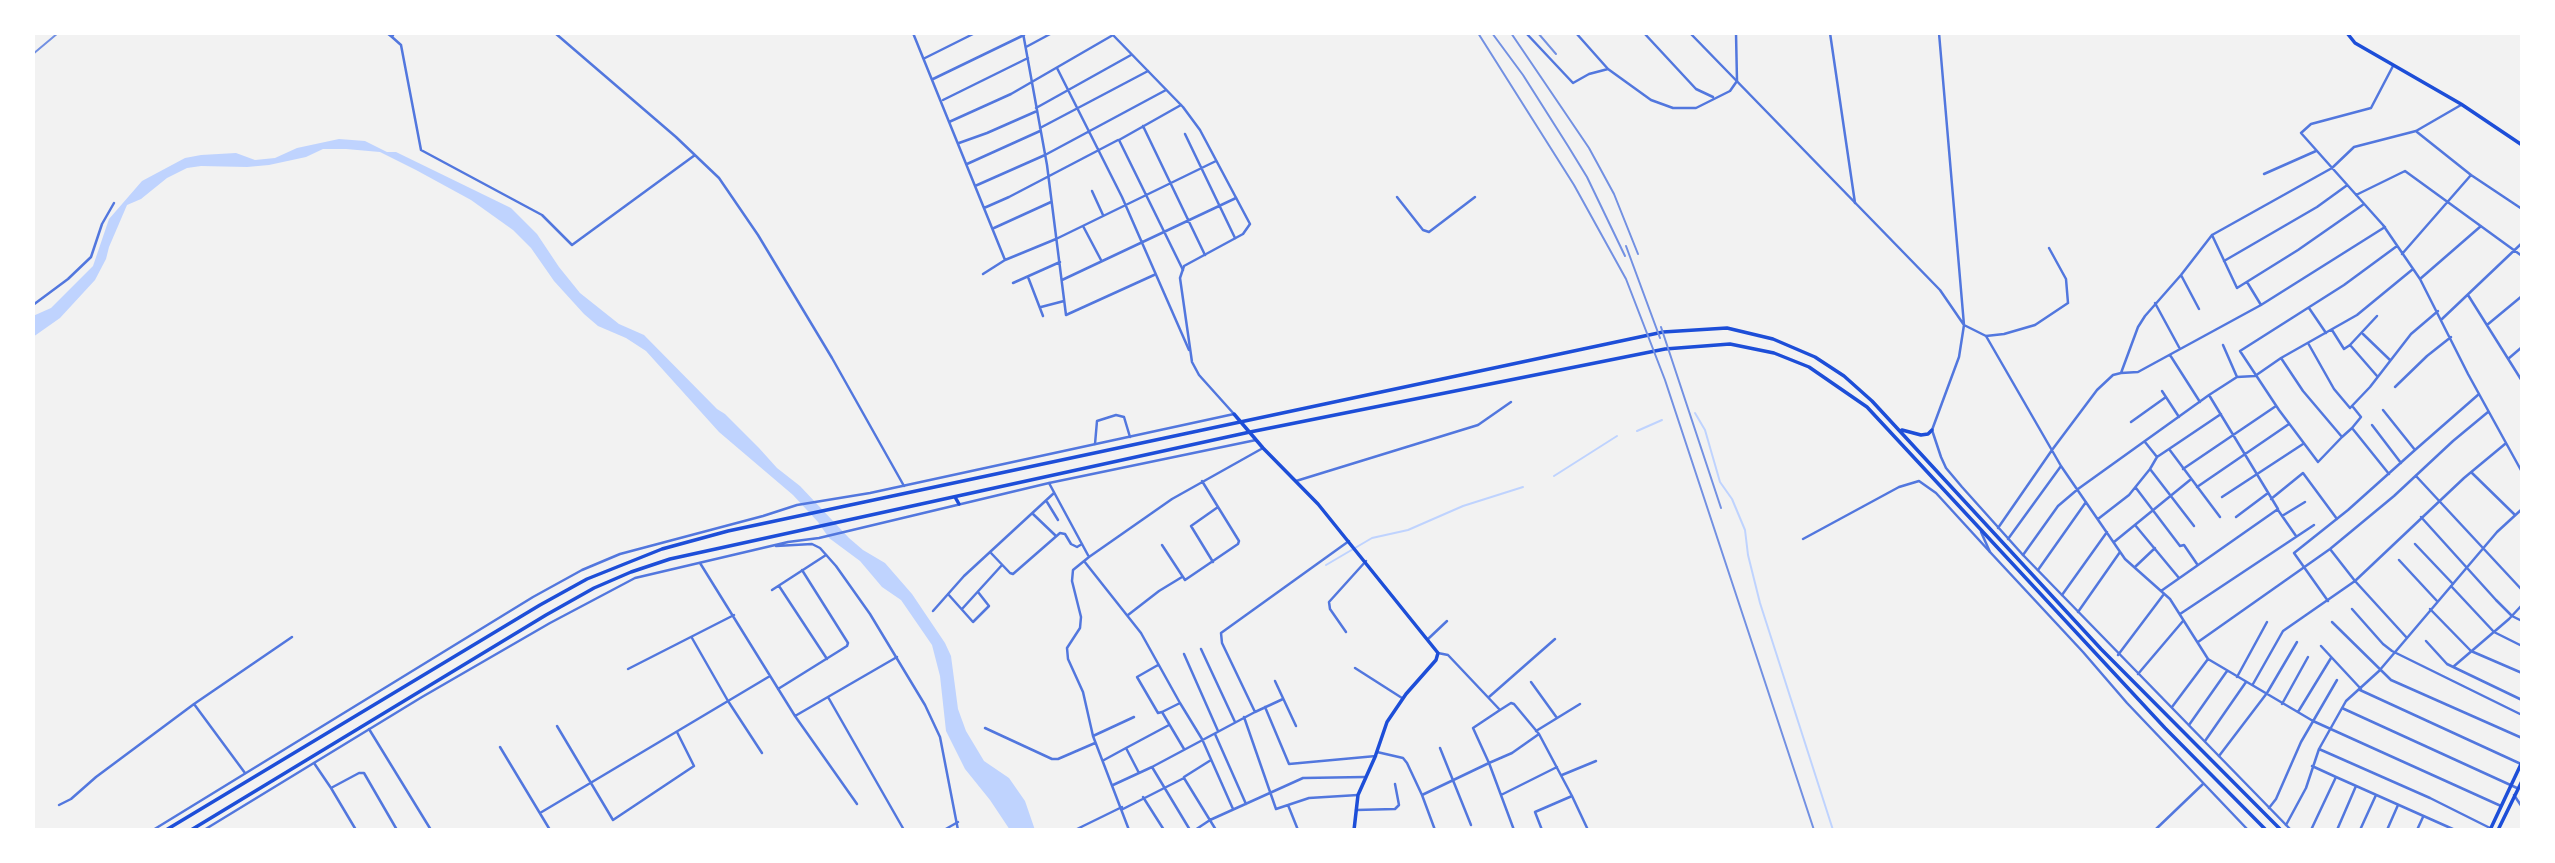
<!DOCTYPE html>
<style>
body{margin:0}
#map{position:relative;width:2555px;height:863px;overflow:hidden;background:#f2f2f2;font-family:Spectral,serif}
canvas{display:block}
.frame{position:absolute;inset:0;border:35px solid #fff;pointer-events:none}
</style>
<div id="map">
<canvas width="2555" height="863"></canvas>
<div class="frame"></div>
</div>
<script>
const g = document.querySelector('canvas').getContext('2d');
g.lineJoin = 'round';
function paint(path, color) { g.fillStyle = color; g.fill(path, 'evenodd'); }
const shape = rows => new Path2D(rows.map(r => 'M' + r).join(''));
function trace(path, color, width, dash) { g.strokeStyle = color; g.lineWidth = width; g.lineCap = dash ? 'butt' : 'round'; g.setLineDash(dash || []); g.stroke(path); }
paint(shape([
 [339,139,365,141,387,152,396,152,511,208,537,234,559,267,580,293,619,324,644,335,717,409,725,414,759,448,777,468,800,486,849,538,863,550,885,563,912,594,945,643,951,656,958,709,966,731,984,761,1009,778,1025,801,1035,830,1010,830,990,800,965,769,946,731,940,676,932,645,901,600,882,587,860,561,829,538,818,522,793,495,719,432,646,351,626,338,598,326,584,314,554,281,531,248,513,230,471,200,416,170,380,152,346,149,323,149,306,157,269,165,247,167,201,166,187,168,167,178,141,199,127,205,109,247,106,259,95,280,60,318,33,337,33,316,51,308,93,266,109,219,142,181,185,158,201,155,236,153,255,160,275,158,297,148]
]), '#bfd3fe');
trace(shape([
 [1695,413,1705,430,1720,482,1732,499,1745,530,1748,555,1760,603,1833,830],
 [1637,431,1662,420],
 [1554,476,1617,436],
 [1326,565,1372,538,1408,530,1463,506,1523,487]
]), '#bfd3fe', 2);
trace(shape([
 [387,33,392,37,394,33],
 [555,33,676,137,719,178,758,235,832,358,904,486],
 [913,33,1005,260],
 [1023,33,1047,165,1066,315,1154,275],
 [1526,33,1573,83,1589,74,1608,69,1651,100,1673,108,1696,108,1730,91,1737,81,1736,33],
 [1576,33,1608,69],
 [1644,33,1696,89,1713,97],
 [1830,33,1855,203],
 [392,37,401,45,421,150,542,215,572,245,695,155],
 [1026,47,1052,33],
 [925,58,975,33],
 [2393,66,2371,108,2311,124,2301,133,2383,225,2420,279,2468,374,2522,472],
 [1057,68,1122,197,1189,350],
 [933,79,1024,35],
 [943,100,1028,58],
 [1181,105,1119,140,1183,270],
 [1036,108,1131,55],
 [949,122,1011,94,1113,35],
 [1143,126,1205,255],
 [1040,128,1148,71],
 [2417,132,2471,175,2522,209],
 [1185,134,1235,238],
 [959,143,987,133,1037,111],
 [967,164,1040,131],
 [2264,174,2316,151],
 [975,186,1045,155,1166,90],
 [1092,191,1103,215],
 [2356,195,2405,171,2522,256],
 [1397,197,1423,230,1429,232,1475,197],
 [984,208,1009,197,1118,140],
 [1083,226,1101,260],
 [994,228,1051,202],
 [2212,235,2237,288,2298,250,2364,204],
 [2397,246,2344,285,2240,351,2279,410,2318,462,2342,437,2303,391,2281,358,2357,315,2413,269],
 [2402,254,2471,175],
 [2224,261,2317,207,2346,186],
 [983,274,1005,260,1056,239,1216,161],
 [2181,275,2199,309],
 [1028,277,1043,316],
 [2420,279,2481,226],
 [1062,280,1236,198],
 [2247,282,2261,305],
 [1013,283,1060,262],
 [2468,295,2522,381],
 [2155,303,2180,349],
 [33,305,68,279,91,257,102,224,114,203],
 [1041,307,1064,301],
 [2309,308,2326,333],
 [2377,316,2350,345,2377,376],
 [2442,319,2522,243],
 [2487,325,2522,296],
 [2332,330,2344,349,2350,345],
 [2363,334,2390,360],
 [1986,336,2061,466,2125,559,2170,599,2208,659,2313,721,2501,806],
 [2308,343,2334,389,2350,408,2370,387,2411,334,2438,311],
 [2170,355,2200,402],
 [2508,359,2522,347],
 [2121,373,2138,372,2261,305,2385,227],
 [2237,377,2255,376,2281,358],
 [2395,387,2427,356,2451,337],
 [2162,391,2179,417],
 [2209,395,2237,377,2223,345],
 [2383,410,2415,450,2479,394],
 [2131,422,2166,397],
 [2372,425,2401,463],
 [2352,428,2361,417,2353,407],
 [2342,437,2352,428,2389,474],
 [1095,444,1097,421,1116,415,1124,417,1130,437],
 [2157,457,2169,449],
 [2150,469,2194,526],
 [2183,469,2276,406],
 [2471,472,2515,515],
 [2416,476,2522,590],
 [1296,481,1478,425,1511,402],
 [1049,483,1089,557],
 [2197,487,2289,424],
 [2136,488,2180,546,2184,545,2197,564],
 [2222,497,2303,444],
 [2271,499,2303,473,2337,519],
 [1047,502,1058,520],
 [2278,510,2296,536],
 [1033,514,1056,536],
 [2282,516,2305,502],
 [2220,517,2169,449,2221,414],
 [2236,517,2268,493],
 [2421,517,2496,600,2512,616,2522,621],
 [2098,519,2129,495,2150,469,2157,457,2145,442],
 [2135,525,2179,578],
 [1998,528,2052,450,2097,390,2113,375,2121,373,2138,327,2145,316,2181,275,2212,235,2332,168,2354,147,2416,131,2461,105],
 [1803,539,1899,487,1919,481,1936,493,1990,552],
 [2008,539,2061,466],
 [2114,542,2190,480],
 [2415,544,2453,584],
 [1162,545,1185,580,1238,544,1239,541,1202,481],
 [2330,549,2355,581,2407,638],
 [991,553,1010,573,1013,574,1060,533,1065,534,1071,544,1077,547,1082,544],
 [2023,555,2058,506,2078,489,2209,395,2278,509,2161,591],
 [2399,560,2437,601],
 [1084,561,1141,633,1180,703,1162,712],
 [1213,562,1191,526,1218,507],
 [700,563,795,716,897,657],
 [2135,567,2155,548],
 [2038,570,2086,502],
 [779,586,827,659],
 [2451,586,2494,632,2522,646],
 [772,590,826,555],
 [948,594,973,622,989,606,978,592],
 [2062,595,2107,532],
 [2328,601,2294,553,2348,510,2415,450],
 [962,609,1002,565],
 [2352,609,2383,644,2392,651,2522,715],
 [2430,609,2471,651,2522,673],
 [933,611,964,576,1054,493],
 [2078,612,2120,552],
 [2180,614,2314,525],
 [1128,615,1159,591,1182,577],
 [2332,622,2391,680,2522,738],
 [1346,632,1330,609,1329,602,1366,561],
 [692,638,728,701,762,753],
 [1428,639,1447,621],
 [2426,641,2447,664,2522,700],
 [2198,642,2330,549,2394,496,2453,441,2488,412],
 [2321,646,2361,689],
 [1201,649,1235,722],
 [1184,654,1218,731],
 [2118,655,2164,594],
 [1158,665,1137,677,1158,713,1162,712,1184,749],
 [2453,667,2509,619,2522,605],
 [1355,668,1402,698],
 [628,669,734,615],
 [2138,674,2183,621],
 [2237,677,2267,622],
 [1275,681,1296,726],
 [1531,682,1557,718],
 [2253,684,2283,631,2355,581,2464,478,2505,444],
 [778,689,847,646,848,643,802,570],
 [2360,690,2521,764],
 [828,697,904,830],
 [1489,697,1555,639],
 [1283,699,1255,712,1222,643,1221,633,1349,541],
 [1180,703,1202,739,1233,809],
 [194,704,245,773],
 [2282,704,2308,657],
 [1265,707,1289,764,1376,756],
 [2172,707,2208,659],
 [2342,708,2517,788],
 [1500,710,1511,703,1514,704,1539,734,1512,753,1489,763,1514,830],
 [2298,712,2331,658],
 [795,716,857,804],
 [1244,717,1276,809,1309,798,1358,795],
 [2189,725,2227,671],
 [557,726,613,820,694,766,677,732],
 [985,728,1052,759,1058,759,1095,743],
 [369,729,431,830],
 [1536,731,1580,704],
 [1215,734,1246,804],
 [1539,734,1572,796,1535,812,1542,830],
 [1093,736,1134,717],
 [2205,741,2246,682],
 [500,747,550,830],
 [1126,748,1169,725],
 [1440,748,1471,825],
 [2319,749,2430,798,2490,828],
 [1377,752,1403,758,1407,763,1422,795,1489,763,1473,728,1500,710,1448,655,1438,653],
 [2219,756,2267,693,2297,642],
 [1104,760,1126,748,1139,773],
 [314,763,331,788,359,773,364,773,397,830],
 [2312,766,2336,777],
 [1152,767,1190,830],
 [1562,775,1596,761],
 [1184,777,1211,760],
 [1113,785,1152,767,1255,712],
 [331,788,356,830],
 [1422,795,1435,830],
 [1501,795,1557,767],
 [2514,795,2522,807],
 [1572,796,1588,830],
 [1143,797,1164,830],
 [59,805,71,799,96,777,194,704,292,637],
 [1288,805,1298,830],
 [2269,808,2276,799,2301,742,2337,680],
 [1123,809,1184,778,1216,830],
 [1356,810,1395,809,1399,805,1395,784],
 [540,813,770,676],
 [2286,825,2306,788,2319,749,2346,701,2379,671,2497,532,2522,509],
 [944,830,958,822],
 [1075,830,1122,807],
 [1129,830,1093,736,1083,692,1068,659,1067,648,1080,628,1081,617,1072,581,1073,570,1089,557,1172,499,1263,448],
 [1195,830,1210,820,1303,778,1365,777],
 [2155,830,2203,784],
 [2311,830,2336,777,2455,830],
 [2337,830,2356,786],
 [2360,830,2376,795],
 [2387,830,2398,805],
 [2417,830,2423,817]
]), '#5277de', 2.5);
trace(shape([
 [1690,33,1940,290,1964,325,1986,336,2004,334,2035,325,2068,303,2066,279,2049,248],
 [1939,33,1964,325,1959,357,1932,430,1941,457,1946,468,1962,487,2023,555,2291,830],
 [1981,532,1990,552,2083,652,2127,703,2248,830],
 [776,546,812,544,820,548,836,566,870,614,925,705,940,737,958,830],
 [153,830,533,597,582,570,620,554,763,516,797,505,870,493,1234,414,1199,375,1192,362,1180,278,1184,266,1243,234,1250,224,1200,130,1183,107,1111,33],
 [204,830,422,697,550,623,635,578,788,542,819,538,1049,483,1256,440]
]), '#5277de', 2.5);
trace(shape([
 [2347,33,2355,43,2461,104,2522,145],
 [1234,414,1263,448,1318,504,1438,653,1436,660,1406,694,1387,722,1375,757,1358,795,1354,830]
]), '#1d4ed8', 3.5);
trace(shape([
 [1902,430,1921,435,1928,434,1932,430],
 [955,497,959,504],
 [166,830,540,605,587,579,662,549,728,531,1663,332,1727,328,1773,339,1815,357,1844,376,1872,401,2101,649,2281,830],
 [191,830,546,615,594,588,631,572,670,559,1250,432,1665,349,1730,344,1774,353,1809,367,1867,407,2165,728,2266,830],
 [2490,830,2522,762],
 [2498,830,2522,781]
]), '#1d4ed8', 3.5);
trace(shape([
 [1478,33,1574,185,1626,279,1665,380,1814,830],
 [1492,33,1523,75,1568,146,1587,177,1625,256],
 [1511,33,1589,148,1614,194,1638,254],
 [1538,33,1556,54],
 [33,54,58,33],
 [1626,246,1660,338],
 [1661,327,1721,508]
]), '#7290e2', 2);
</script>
